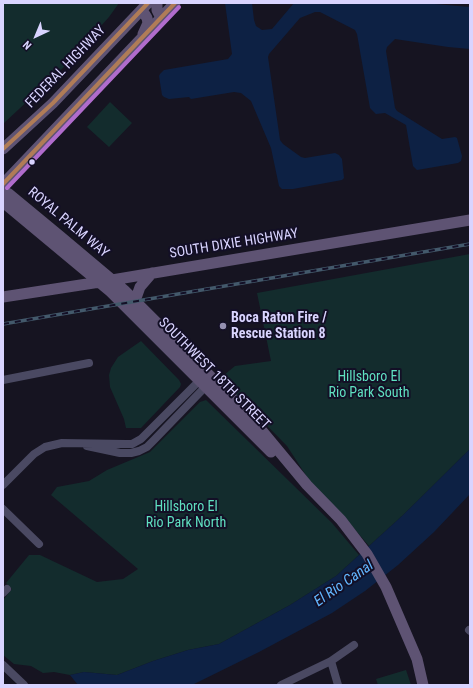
<!DOCTYPE html>
<style>
body{margin:0}
#map{position:relative;width:473px;height:688px;overflow:hidden;background:#161421;font-family:"Roboto Condensed",sans-serif}
canvas{display:block}
.frame{position:absolute;inset:0;border:4px solid #d9d4ff;pointer-events:none}
.north{position:absolute;left:16px;top:16px;width:40px;height:40px;-webkit-text-stroke:3px #130f26;paint-order:stroke;rotate:224deg;font-size:11px;font-weight:700;line-height:16px;text-align:center;color:#d9d4ff}
.north::after{content:'';display:block;margin:auto;width:14px;height:18px;background:#d9d4ff;clip-path:polygon(50% 0,100% 100%,50% 72%,0 100%)}
</style>
<div id="map">
<canvas width="473" height="688"></canvas>
<div class="frame"></div>
<div class="north">N</div>
</div>
<script>
const g = document.querySelector('canvas').getContext('2d');
g.lineJoin = 'round';
function paint(path, color) { g.fillStyle = color; g.fill(path, 'evenodd'); }
const shape = rows => new Path2D(rows.map(r => 'M' + r).join(''));
function trace(path, color, width, dash) { g.strokeStyle = color; g.lineWidth = width; g.lineCap = dash ? 'butt' : 'round'; g.setLineDash(dash || []); g.stroke(path); }
function write(font, color, halo, rows, align = 'center') {
  g.font = font + ' "Roboto Condensed",sans-serif'; g.lineWidth = 4; g.setLineDash([]); g.textBaseline = 'middle'; g.strokeStyle = halo; g.fillStyle = color; for (const [text, x, y, turn = 0] of rows) {
    g.save(); g.translate(x, y); g.rotate((+turn || 0) * Math.PI / 180); g.textAlign = isNaN(turn) ? turn : align; if (halo) g.strokeText(text, 0, 0); g.fillText(text, 0, 0); g.restore();
  }
}
paint(shape([
 [3,3,119,3,109,17,65,66,3,124],
 [110,102,132,123,109,147,87,127],
 [470,254,470,449,402,516,369,546,346,519,309,480,287,446,224,382,224,375,235,366,271,361,257,293],
 [141,341,179,380,181,384,180,387,141,428,126,428,124,419,110,387,109,375,111,368,118,357],
 [206,400,332,523,359,555,336,576,290,605,219,644,188,650,153,661,117,675,84,672,70,675,54,672,43,673,31,666,14,664,3,655,3,600,12,589,6,583,29,555,40,555,97,582,123,579,138,569,51,495,57,487,89,481,107,470,150,452,200,402],
 [406,670,411,685,378,685,376,679]
]), '#132c2d');
paint(shape([
 [225,3,252,3,254,20,256,26,262,30,272,29,294,3,423,3,470,7,470,49,448,47,395,39,387,47,386,51,395,108,397,111,442,139,455,137,457,138,462,156,461,161,458,163,423,169,417,170,413,166,406,125,385,113,376,114,370,108,357,34,355,30,320,12,315,12,300,18,269,54,268,57,279,133,280,140,283,144,301,157,305,158,335,153,339,155,342,159,344,178,342,180,293,189,282,189,279,186,271,148,251,101,241,93,234,92,191,99,189,97,169,99,164,97,162,95,159,76,160,74,164,70,228,59,232,54],
 [470,449,470,494,434,532,398,565,365,591,332,613,259,652,192,685,78,685,70,675,84,672,117,675,153,661,188,650,219,644,290,605,336,576,402,516]
]), '#0d2144');
trace(shape([
 [3,380,89,363],
 [87,446,120,453,131,453,139,451,147,447,154,440,209,383],
 [3,485,34,454,45,447,62,443,126,444,132,444,141,439,203,377],
 [3,509,39,544],
 [3,593,7,589],
 [469,630,470,631],
 [331,661,338,685],
 [3,665,24,685],
 [281,685,331,661,354,645]
]), '#4a4962', 8);
trace(shape([
 [157,3,157,10,161,18],
 [142,10,147,18,148,23,143,34],
 [3,149,53,103,148,3],
 [3,184,175,3],
 [3,191,9,194,61,237,124,290,248,414,307,485,341,520,367,554,386,587,417,659,423,685],
 [3,202,111,292,271,452],
 [3,297,100,282,470,220],
 [135,301,140,287,152,273]
]), '#5e5373', 11);
const rail = shape([
 [3,324,470,244]
]);
trace(rail, '#43596b', 3.5);
trace(rail, '#130f26', 2, [6]);
trace(shape([
 [3,149,53,103,148,3],
 [3,184,175,3]
]), '#b07c57', 4);
trace(shape([
 [7,188,179,7]
]), '#b06ccc', 4);
for (const [x, y, r, color] of [
 [32,162,3.5,"#d9d4ff"],
 [223,326,4,"#9591b1"]
]) { const dot = new Path2D(); dot.arc(x, y, r, 0, 2 * Math.PI); g.fillStyle = color; g.fill(dot); trace(dot, '#130f26', 1.5); }
write('14px', '#d9d4ff', '#130f26', [
 ["FEDERAL HIGHWAY",66,67,-46],
 ["ROYAL PALM WAY",68,223,40],
 ["SOUTH DIXIE HIGHWAY",234,244,-9],
 ["SOUTHWEST 18TH STREET",214,374,45]
]);
write('bold 14px', '#d9d4ff', '#130f26', [
 ["Boca Raton Fire /",231,318],
 ["Rescue Station 8",231,334]
], 'left');
write('14px', '#5fe0c0', '#130f26', [
 ["Hillsboro El",369,377],
 ["Rio Park South",369,393],
 ["Hillsboro El",186,507],
 ["Rio Park North",186,523]
]);
write('italic 15px', '#62b6ff', '#130f26', [
 ["El Rio Canal",344,584,-35]
]);
</script>
